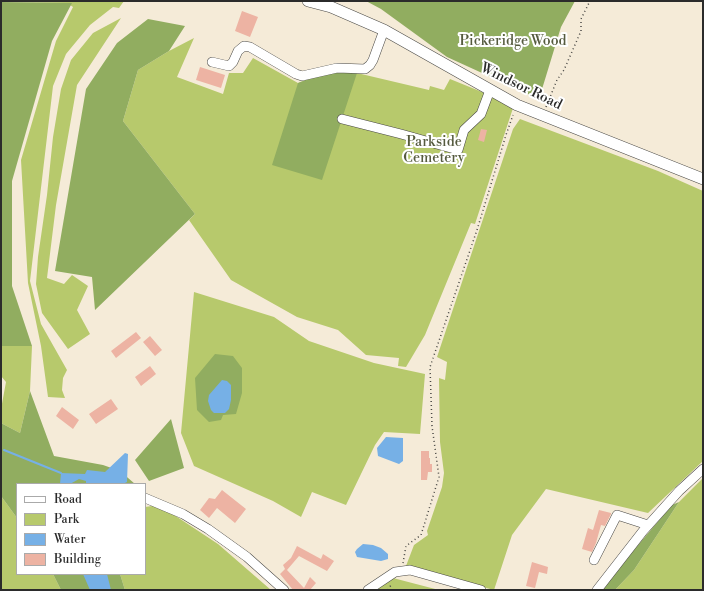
<!DOCTYPE html>
<style>
body{margin:0}
#map{position:relative;width:704px;height:591px;overflow:hidden;background:#f5ebd8;font-family:"Libre Bodoni",serif}
canvas{display:block}
.frame{position:absolute;inset:0;border:2px solid #2b2b2b;pointer-events:none}
.legend{position:absolute;left:16px;top:483px;width:130px;height:92px;box-sizing:border-box;background:#fff;border:1px solid #aaa;margin:0;padding:5px 7px;list-style:none;font-size:12px;color:#2b2b2b}
.legend li{display:flex;align-items:center;gap:8px;height:20px}
.legend b{width:20px;border:1px solid #aaa}
</style>
<div id="map">
<canvas width="704" height="591"></canvas>
<div class="frame"></div>
<ul class="legend">
<li><b style="height:5px;background:#fff"></b>Road</li>
<li><b style="height:11px;background:#b7c96c"></b>Park</li>
<li><b style="height:11px;background:#76b0e6"></b>Water</li>
<li><b style="height:11px;background:#edb3a3"></b>Building</li>
</ul>
</div>
<script>
const g = document.querySelector('canvas').getContext('2d');
g.lineJoin = 'round';
function paint(path, color) { g.fillStyle = color; g.fill(path, 'evenodd'); }
const shape = rows => new Path2D(rows.map(r => 'M' + r).join(''));
function trace(path, color, width, dash) { g.strokeStyle = color; g.lineWidth = width; g.lineCap = dash ? 'butt' : 'round'; g.setLineDash(dash || []); g.stroke(path); }
function write(font, color, halo, rows, align = 'center') {
  g.font = font + ' "Libre Bodoni",serif'; g.lineWidth = 4; g.setLineDash([]); g.textBaseline = 'middle'; g.strokeStyle = halo; g.fillStyle = color; for (const [text, x, y, turn = 0] of rows) {
    g.save(); g.translate(x, y); g.rotate((+turn || 0) * Math.PI / 180); g.textAlign = isNaN(turn) ? turn : align; if (halo) g.strokeText(text, 0, 0); g.fillText(text, 0, 0); g.restore();
  }
}
paint(shape([
 [1,1,124,1,119,8,113,7,90,25,66,54,53,86,30,281,41,324,67,370,63,378,62,390,65,398,48,397,41,346,28,283,21,160,56,41,73,7,67,3,1,2],
 [121,18,77,85,56,205,47,278,64,284,72,275,88,286,77,310,90,334,68,349,42,313,36,284,38,257,47,195,53,137,61,89,71,60,93,33],
 [194,38,177,77,223,94,229,73,243,73,253,58,298,83,329,71,357,73,429,90,430,86,444,90,450,79,514,105,475,224,471,223,425,335,406,367,398,366,399,358,366,355,338,330,297,317,231,280,189,220,195,214,123,121,138,70,169,51],
 [520,119,658,171,703,191,703,461,648,513,546,489,512,535,494,590,406,566,414,545,428,535,427,531,442,487,444,473,440,442,439,378,445,380,447,362,437,357,513,129],
 [194,292,274,317,309,341,374,363,425,374,420,434,384,432,375,445,346,505,312,492,301,517,273,501,194,466,181,433],
 [1,346,32,346,30,391,20,433,1,423,1,409,6,382,1,376],
 [703,478,703,590,615,590,634,570,679,502],
 [1,496,17,518,17,574,53,574,61,590,1,590],
 [159,505,218,544,271,590,125,590,120,574,145,574,145,507],
 [393,578,439,590,375,590]
]), '#b7c96c');
paint(shape([
 [366,1,575,1,561,27,539,99,447,57,381,9],
 [1,2,72,3,52,41,12,181,12,286,32,346,1,346],
 [148,19,185,26,169,51,138,70,123,121,195,214,95,310,92,277,55,271,86,89,117,43],
 [329,71,357,73,322,180,272,165,298,83],
 [215,354,233,356,242,368,242,393,236,414,223,415,221,420,209,422,197,410,195,378],
 [30,391,54,456,103,465,120,471,135,484,17,484,17,518,1,496,1,423,20,433],
 [171,419,184,468,149,481,135,460],
 [679,502,634,570,615,590,602,590,616,571,672,505],
 [53,574,120,574,125,590,61,590]
]), '#91ad60');
paint(shape([
 [222,380,227,381,231,385,231,400,229,409,225,413,214,413,211,410,208,401,209,395],
 [386,437,403,438,403,461,399,464,378,456,377,448],
 [125,453,128,454,127,482,123,484,86,484,86,481,79,479,70,484,60,484,61,473,85,474,87,470,105,472],
 [363,544,373,545,381,548,388,554,388,559,381,561,357,557,355,552,357,549],
 [83,574,107,574,111,590,90,590]
]), '#76b0e6');
trace(shape([
 [4,450,61,473]
]), '#76b0e6', 2);
paint(shape([
 [242,11,258,17,250,37,235,31],
 [200,67,225,75,221,88,196,80],
 [481,129,487,130,484,142,478,140],
 [136,332,141,338,116,358,111,351],
 [150,336,162,350,155,356,143,342],
 [150,366,156,374,141,386,135,377],
 [111,399,118,409,96,424,89,414],
 [62,407,79,420,73,429,56,416],
 [421,451,429,451,429,458,430,458,430,464,432,464,432,472,428,472,427,480,421,480],
 [222,490,246,509,235,523,217,508,209,518,200,510,209,498,215,499],
 [599,510,611,513,611,514,605,526,601,525,596,543,592,552,582,549,588,528,593,530],
 [297,546,321,559,323,554,334,561,327,571,299,556,287,570,304,588,310,577,316,583,310,590,293,590,280,574,285,569,283,565,291,558],
 [532,562,548,567,547,574,539,572,535,588,526,586]
]), '#edb3a3');
const minor = shape([
 [212,62,229,66,233,62,238,51,244,46,250,47,296,74,302,76,337,68,365,69,370,65,373,60,384,30],
 [342,119,401,134,458,150,464,130,481,114,490,90],
 [145,498,183,514,208,529,247,557,284,590],
 [594,560,617,515,648,525],
 [368,590,395,572,410,570,481,590],
 [597,590,643,531,679,491,703,469]
]);
const major = shape([
 [308,1,331,7,384,30,517,105,703,179]
]);
trace(minor, '#494845', 10);
trace(major, '#494845', 12);
trace(shape([
 [546,107,557,80,564,70,581,31,581,19,590,1],
 [403,563,406,546,421,535,439,477,432,426,430,367,477,230,506,135,513,115],
 [388,590,391,585]
]), '#494845', 1.5, [1, 3]);
trace(minor, '#fff', 9);
trace(major, '#fff', 11);
write('14px', '#555a3e', '#fff', [
 ["Pickeridge Wood",513,42],
 ["Parkside",434,143],
 ["Cemetery",434,159]
]);
write('14px', '#2b2b2b', '#fff', [
 ["Windsor Road",521,87,26]
]);
</script>
